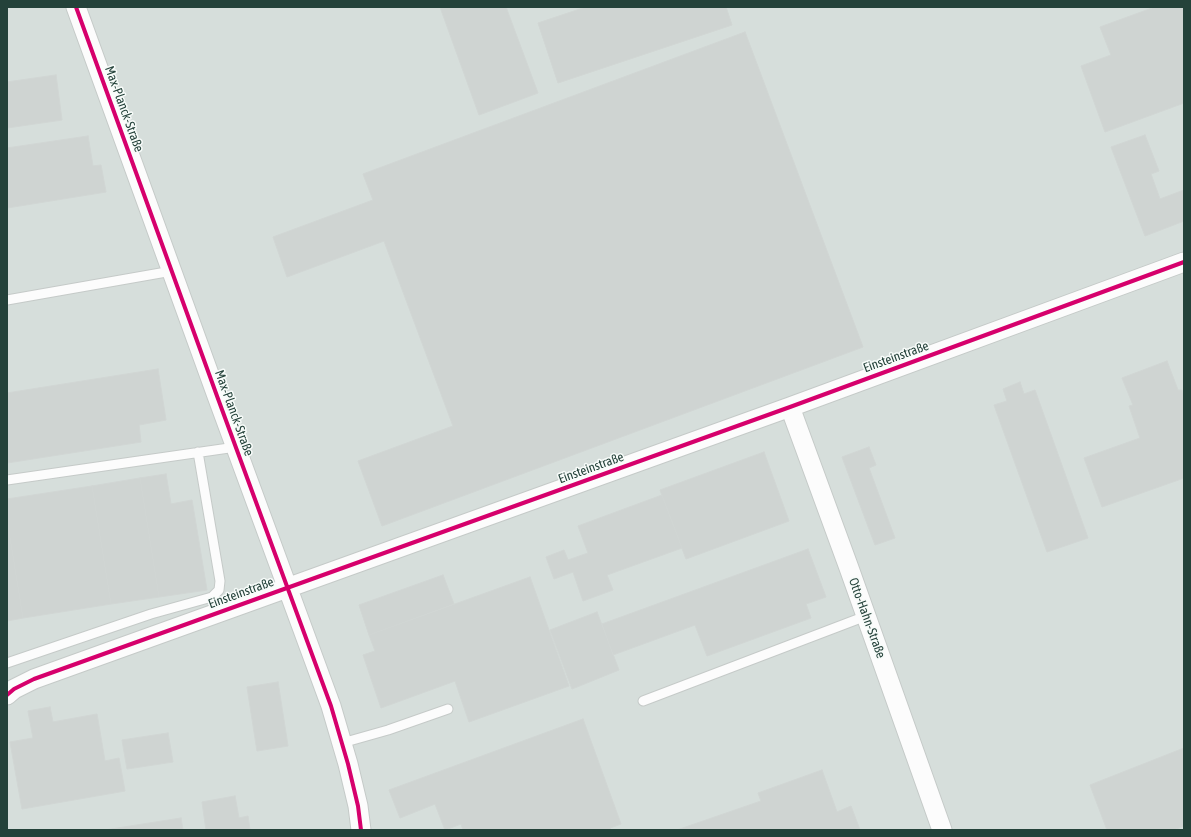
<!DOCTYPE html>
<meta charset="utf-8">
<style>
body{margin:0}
#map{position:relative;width:1191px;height:837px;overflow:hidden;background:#e8edeb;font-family:"Asap Condensed",sans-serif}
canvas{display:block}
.frame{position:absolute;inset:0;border:8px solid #24423a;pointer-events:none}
</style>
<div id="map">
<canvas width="1191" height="837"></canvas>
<div class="frame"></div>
</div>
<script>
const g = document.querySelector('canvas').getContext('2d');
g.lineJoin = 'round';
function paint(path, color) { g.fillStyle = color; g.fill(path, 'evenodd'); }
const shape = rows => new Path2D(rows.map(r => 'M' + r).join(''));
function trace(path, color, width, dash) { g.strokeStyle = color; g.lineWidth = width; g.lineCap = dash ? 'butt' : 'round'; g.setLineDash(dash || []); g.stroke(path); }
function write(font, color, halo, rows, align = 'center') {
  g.font = font + ' "Asap Condensed",sans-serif'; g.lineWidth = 3; g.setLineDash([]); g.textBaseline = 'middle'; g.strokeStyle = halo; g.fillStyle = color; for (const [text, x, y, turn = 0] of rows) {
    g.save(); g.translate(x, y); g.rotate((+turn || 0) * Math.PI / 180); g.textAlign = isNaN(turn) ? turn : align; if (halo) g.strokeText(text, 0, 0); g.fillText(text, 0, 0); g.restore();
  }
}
paint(shape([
 [7,7,1184,7,1184,830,7,830]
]), '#d6dedb');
const building = shape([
 [440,7,506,7,538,93,479,115,440,7],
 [586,7,726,7,732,25,558,83,538,23,586,7],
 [1155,7,1184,7,1184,103,1105,132,1081,66,1111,55,1100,27,1155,7],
 [745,32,863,347,382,526,358,461,453,426,384,241,287,277,273,237,373,200,363,174,745,32],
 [56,75,62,120,7,128,7,82,56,75],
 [1145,135,1159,171,1151,174,1160,199,1184,190,1184,221,1145,236,1111,147,1145,135],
 [88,136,93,166,101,165,106,192,7,208,7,148,88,136],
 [1167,361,1178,390,1182,390,1184,396,1184,478,1102,507,1084,458,1140,438,1129,406,1133,405,1122,378,1167,361],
 [158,369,166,420,139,425,141,442,7,463,7,393,158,369],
 [1020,382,1024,394,1035,390,1088,538,1047,552,994,405,1007,401,1003,389,1020,382],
 [869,447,876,465,869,468,895,538,875,545,842,457,869,447],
 [764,452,789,521,686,559,660,490,764,452],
 [166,474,171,504,192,500,207,590,159,597,140,478,166,474],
 [140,478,159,597,111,604,92,486,140,478],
 [92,486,111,604,23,618,7,519,7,499,92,486],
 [662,495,682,548,607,575,613,590,583,601,573,572,554,579,546,557,564,550,568,560,588,553,578,526,662,495],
 [7,519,23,618,7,621,7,519],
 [808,549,826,597,806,604,811,618,707,656,695,625,613,655,602,624,808,549],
 [443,575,454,604,369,635,359,605,443,575],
 [530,577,569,686,469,722,455,681,381,708,363,655,375,651,369,635,530,577],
 [597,612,619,670,572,689,550,630,597,612],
 [278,682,288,746,257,751,247,687,278,682],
 [50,707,53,722,97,714,105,761,119,758,125,791,22,809,10,742,33,738,28,711,50,707],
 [583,719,621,824,610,828,611,830,463,830,461,824,445,830,435,804,400,818,389,790,583,719],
 [168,733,173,762,127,769,122,740,168,733],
 [1184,748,1184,826,1173,830,1107,830,1090,785,1184,748],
 [822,770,837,812,851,806,860,830,677,830,761,801,758,793,822,770],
 [235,796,239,818,248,816,250,830,206,830,202,802,235,796],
 [181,818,183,830,105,830,181,818]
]);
paint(building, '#cfd4d2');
trace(building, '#d1d6d4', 1);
const lane = shape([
 [7,300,172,271],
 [7,480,236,447],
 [7,663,151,614,212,597,219,590,220,581,198,452],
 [643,701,866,616],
 [342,743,388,730,448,709]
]);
const street = shape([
 [76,7,217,396,331,706,348,764,358,806,361,830],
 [790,407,849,568,942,830],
 [7,695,14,689,34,679,790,407,1184,262]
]);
trace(lane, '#c5cac8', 11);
trace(street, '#c5cac8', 21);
trace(lane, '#fcfcfc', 9);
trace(street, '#fcfcfc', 19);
trace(shape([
 [76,7,217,396,331,706,348,764,358,806,361,830],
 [7,695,14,689,34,679,790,407,1184,262]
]), '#d6006c', 4);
write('13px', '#24423a', '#f7fbf9', [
 ["Max-Planck-Straße",124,109,70],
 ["Einsteinstraße",896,357,-20],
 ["Max-Planck-Straße",234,413,70],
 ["Einsteinstraße",591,468,-20],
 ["Einsteinstraße",241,593,-20],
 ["Otto-Hahn-Straße",867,618,70]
]);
</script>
